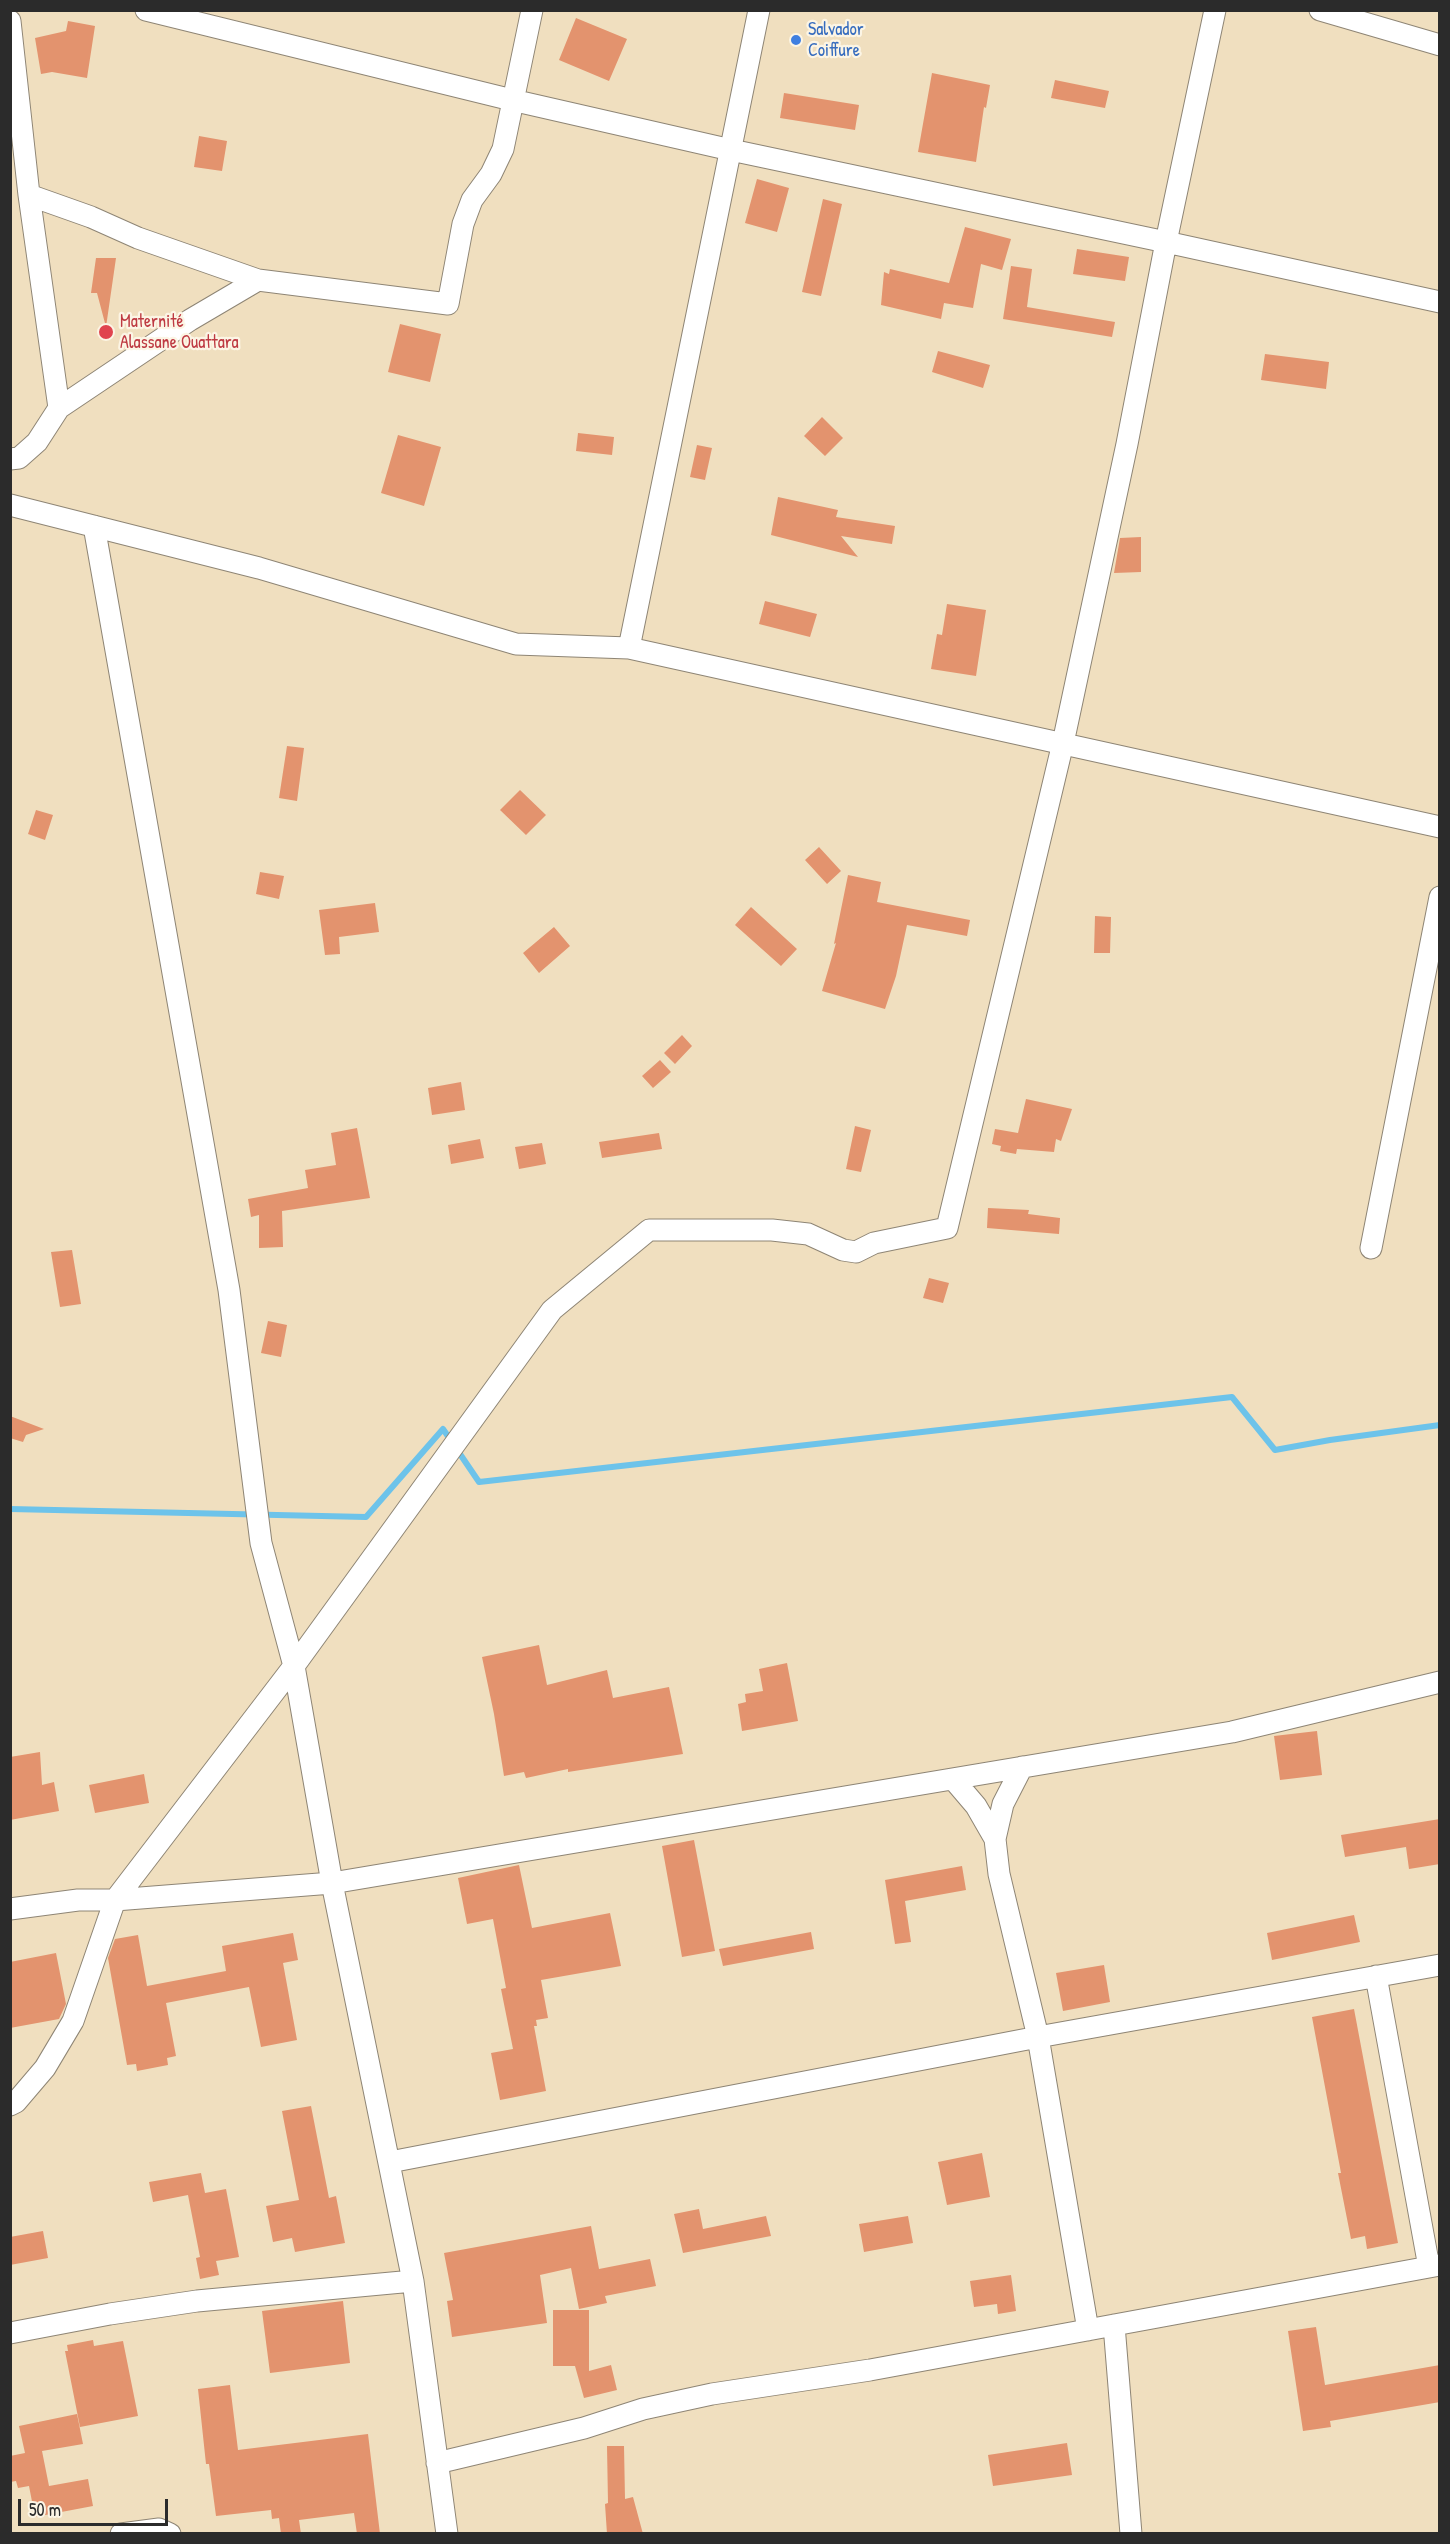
<!DOCTYPE html>
<meta charset="utf-8">
<style>
body{margin:0}
#map{position:relative;width:1450px;height:2544px;overflow:hidden;background:#f0dfbf;font-family:"Patrick Hand",sans-serif}
canvas{display:block}
.frame{position:absolute;inset:0;border:12px solid #2b2b2b;pointer-events:none}
.scale{position:absolute;left:18px;top:2499px;width:150px;height:27px;box-sizing:border-box;border:3px solid #2b2b2b;border-top:0;padding-left:8px;font-size:18px;line-height:21px;white-space:nowrap;color:#2b2b2b;-webkit-text-stroke:4px #fcf5e5;paint-order:stroke}
</style>
<div id="map">
<canvas width="1450" height="2544"></canvas>
<div class="frame"></div>
<div class="scale">50 m</div>
</div>
<script>
const g = document.querySelector('canvas').getContext('2d');
g.lineJoin = 'round';
const shape = rows => new Path2D(rows.map(r => 'M' + r).join(''));
function trace(path, color, width, dash) { g.strokeStyle = color; g.lineWidth = width; g.lineCap = dash ? 'butt' : 'round'; g.setLineDash(dash || []); g.stroke(path); }
function paint(path, color) { g.fillStyle = color; g.fill(path, 'evenodd'); }
function write(font, color, halo, rows, align = 'center') {
  g.font = font + ' "Patrick Hand",sans-serif'; g.lineWidth = 4.5; g.setLineDash([]); g.textBaseline = 'middle'; g.strokeStyle = halo; g.fillStyle = color; for (const [text, x, y, turn = 0] of rows) {
    g.save(); g.translate(x, y); g.rotate((+turn || 0) * Math.PI / 180); g.textAlign = isNaN(turn) ? turn : align; if (halo) g.strokeText(text, 0, 0); g.fillText(text, 0, 0); g.restore();
  }
}
trace(shape([
 [10,1509,366,1517,443,1429,479,1482,1232,1397,1275,1450,1330,1440,1440,1425]
]), '#6dc3ea', 6);
paint(shape([
 [576,18,627,39,609,81,559,60],
 [68,21,95,26,87,78,52,72,41,74,35,38,66,31],
 [932,73,990,85,986,108,984,107,976,162,918,152],
 [1055,80,1109,91,1105,108,1051,98],
 [784,93,859,105,855,130,780,118],
 [199,136,227,141,222,171,194,167],
 [757,179,789,188,777,232,745,223],
 [823,199,842,204,821,296,802,292],
 [965,227,1011,239,1002,270,981,264,973,308,944,303,941,319,881,305,884,272,889,274,890,269,949,283],
 [1077,249,1129,257,1125,281,1073,274],
 [96,258,116,258,106,327,97,293,91,293],
 [1011,266,1032,269,1027,307,1115,322,1112,337,1003,319],
 [400,324,441,334,430,382,388,372],
 [938,351,990,365,983,388,932,372],
 [1265,354,1329,362,1326,389,1261,380],
 [822,417,843,438,825,456,804,436],
 [578,433,614,437,612,455,576,451],
 [398,435,441,447,424,506,381,493],
 [697,445,712,448,705,480,690,477],
 [778,497,838,510,836,517,895,526,892,544,841,536,858,557,771,535],
 [1141,537,1141,572,1114,573,1120,538],
 [765,601,817,614,810,637,759,624],
 [947,604,986,610,976,676,931,669,937,634,942,635],
 [287,746,304,748,297,801,279,798],
 [520,790,546,815,526,835,500,810],
 [36,810,53,815,45,840,28,834],
 [819,847,841,871,827,884,805,860],
 [260,872,284,876,279,899,256,894],
 [848,875,881,882,877,902,970,920,967,936,907,925,896,976,885,1009,822,991,836,943,834,944],
 [375,903,379,932,339,937,340,954,325,955,319,910],
 [751,907,797,949,781,966,735,925],
 [1095,916,1111,917,1110,953,1094,953],
 [554,927,570,946,539,973,523,953],
 [682,1035,692,1046,675,1064,664,1053],
 [660,1060,671,1072,653,1088,642,1076],
 [461,1082,465,1110,432,1115,428,1088],
 [1026,1099,1072,1109,1061,1141,1056,1139,1054,1152,1017,1149,1016,1154,1000,1151,1001,1146,992,1144,995,1129,1018,1133],
 [855,1126,871,1130,861,1172,846,1169],
 [357,1128,370,1198,282,1211,283,1247,259,1248,259,1215,251,1217,248,1199,308,1188,305,1170,336,1165,331,1133],
 [659,1133,662,1149,602,1158,599,1142],
 [480,1139,484,1158,451,1164,448,1145],
 [542,1143,546,1164,519,1169,515,1147],
 [988,1208,1029,1210,1028,1214,1060,1218,1059,1234,987,1228],
 [72,1250,81,1304,60,1307,51,1252],
 [929,1278,949,1283,943,1303,923,1298],
 [268,1321,287,1325,281,1357,261,1353],
 [10,1416,44,1429,26,1435,23,1442,10,1438],
 [539,1645,547,1685,607,1670,613,1698,669,1687,683,1754,568,1772,568,1769,526,1778,524,1772,504,1776,494,1714,482,1657],
 [787,1663,798,1721,742,1731,738,1704,746,1702,745,1694,763,1691,759,1669],
 [1317,1731,1322,1775,1280,1780,1274,1736],
 [40,1752,42,1785,54,1782,59,1811,10,1820,10,1757],
 [144,1774,149,1803,95,1813,89,1785],
 [1440,1819,1440,1864,1409,1869,1406,1847,1345,1857,1341,1835],
 [694,1840,715,1951,682,1957,662,1846],
 [519,1865,532,1928,610,1913,621,1966,541,1980,548,2018,536,2020,537,2026,534,2026,546,2091,500,2100,491,2053,513,2049,501,1989,506,1988,493,1919,467,1924,458,1878],
 [962,1866,966,1890,905,1901,911,1942,895,1944,885,1880],
 [1354,1915,1360,1942,1272,1960,1267,1933],
 [811,1932,814,1949,723,1966,719,1949],
 [293,1933,298,1960,283,1963,297,2040,261,2047,249,1987,166,2003,176,2056,167,2058,168,2065,137,2071,136,2064,127,2065,108,1958,115,1939,138,1935,147,1986,226,1971,222,1946],
 [56,1953,66,2004,59,2019,10,2028,10,1962],
 [1104,1965,1110,2002,1063,2011,1056,1973],
 [1354,2009,1398,2243,1367,2249,1365,2236,1351,2239,1338,2173,1341,2173,1312,2017],
 [311,2106,329,2198,336,2196,345,2243,295,2252,292,2238,273,2242,266,2206,299,2200,282,2111],
 [982,2153,990,2197,947,2205,938,2162],
 [201,2173,205,2193,226,2189,239,2257,216,2261,219,2275,200,2279,196,2258,200,2257,188,2195,153,2202,149,2182],
 [699,2209,703,2229,766,2216,771,2236,683,2253,674,2214],
 [908,2216,913,2243,864,2252,859,2224],
 [591,2226,599,2269,650,2259,656,2286,605,2296,607,2303,579,2309,571,2268,540,2275,547,2323,452,2337,447,2301,453,2300,444,2253],
 [43,2231,48,2258,10,2265,10,2237],
 [1011,2275,1016,2311,998,2314,997,2304,974,2307,970,2281],
 [343,2301,350,2363,270,2373,262,2311],
 [553,2310,589,2310,589,2371,611,2365,617,2390,584,2398,575,2366,553,2366],
 [1316,2327,1325,2385,1440,2365,1440,2402,1330,2421,1331,2427,1303,2431,1288,2331],
 [93,2340,94,2346,123,2341,138,2416,80,2427,65,2351,68,2351,67,2345],
 [230,2385,238,2450,368,2434,380,2534,357,2534,354,2513,299,2520,301,2534,281,2534,279,2518,272,2519,271,2510,216,2516,209,2464,206,2464,198,2389],
 [77,2414,83,2444,42,2451,49,2486,88,2479,93,2506,35,2517,29,2486,18,2488,16,2481,10,2482,10,2456,25,2453,19,2426],
 [1067,2443,1072,2475,993,2486,988,2455],
 [607,2446,624,2446,625,2499,633,2497,643,2534,607,2534,605,2504,608,2503]
]), '#e3936e');
const street = shape([
 [146,10,512,100,731,150,1166,242,1440,302],
 [1320,10,1440,45],
 [10,21,29,195,59,408,37,442,19,458,10,459],
 [29,195,91,217,138,238,258,280],
 [59,408,190,320,258,280,448,304,463,224,472,200,491,174,503,149,532,10],
 [10,505,259,568,516,644,629,648,1440,827],
 [94,526,229,1290,261,1543,294,1666,332,1883,413,2281,447,2534],
 [629,648,759,10],
 [1371,1248,1440,897],
 [1022,1767,1003,1804,995,1839,999,1874,1038,2037,1088,2330],
 [953,1779,976,1806,995,1839],
 [10,1909,78,1900,115,1900,332,1883,1232,1732,1440,1682],
 [1376,1976,1429,2267],
 [10,2105,16,2102,45,2068,73,2021,115,1900,294,1666,552,1310,649,1230,772,1230,808,1234,843,1250,856,1252,874,1243,947,1228,1063,743,1127,444,1166,242,1215,10],
 [390,2162,1038,2037,1440,1965],
 [1114,2325,1131,2534],
 [10,2333,110,2314,197,2301,413,2281],
 [437,2463,584,2428,643,2409,712,2394,870,2370,1440,2265],
 [121,2534,159,2529,170,2534]
]);
trace(street, '#8e8575', 23);
trace(street, '#fff', 21);
for (const [x, y, r, color] of [
 [796,40,6,"#3f7fe0"],
 [106,332,8,"#e0444e"]
]) { const dot = new Path2D(); dot.arc(x, y, r, 0, 2 * Math.PI); g.fillStyle = color; g.fill(dot); trace(dot, '#fcf5e5', 2); }
write('18px', '#366cbe', '#fcf5e5', [
 ["Salvador",808,30],
 ["Coiffure",808,51]
], 'left');
write('18px', '#be3a42', '#fcf5e5', [
 ["Maternité",120,322],
 ["Alassane Ouattara",120,343]
], 'left');
</script>
